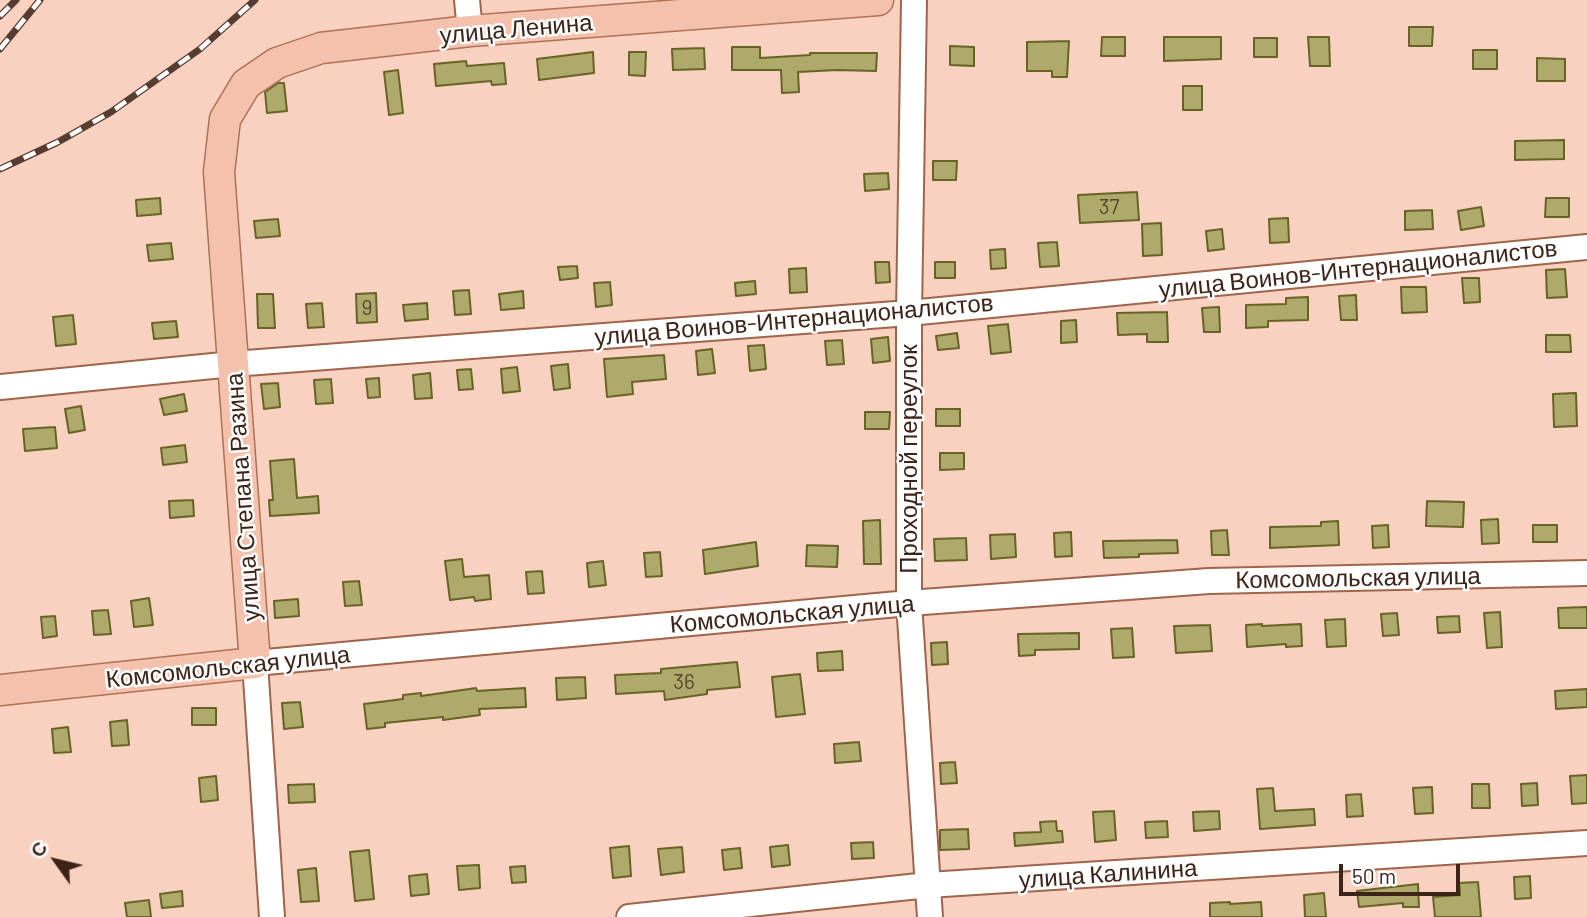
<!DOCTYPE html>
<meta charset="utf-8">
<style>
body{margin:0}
#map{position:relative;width:1587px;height:917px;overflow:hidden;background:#f9d1c0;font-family:Barlow,sans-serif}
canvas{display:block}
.north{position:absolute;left:21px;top:826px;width:70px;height:70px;-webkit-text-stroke:5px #fcfcfc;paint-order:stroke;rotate:304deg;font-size:19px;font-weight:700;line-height:28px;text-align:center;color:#3c2419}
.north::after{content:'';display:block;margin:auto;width:24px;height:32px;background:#3c2419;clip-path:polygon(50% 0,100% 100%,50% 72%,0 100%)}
.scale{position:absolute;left:1339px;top:864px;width:121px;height:32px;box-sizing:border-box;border:4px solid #3c2419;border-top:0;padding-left:9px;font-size:21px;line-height:24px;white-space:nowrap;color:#3c2419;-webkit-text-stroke:5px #fcfcfc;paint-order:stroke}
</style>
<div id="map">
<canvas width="1587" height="917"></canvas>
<div class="north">С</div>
<div class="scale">50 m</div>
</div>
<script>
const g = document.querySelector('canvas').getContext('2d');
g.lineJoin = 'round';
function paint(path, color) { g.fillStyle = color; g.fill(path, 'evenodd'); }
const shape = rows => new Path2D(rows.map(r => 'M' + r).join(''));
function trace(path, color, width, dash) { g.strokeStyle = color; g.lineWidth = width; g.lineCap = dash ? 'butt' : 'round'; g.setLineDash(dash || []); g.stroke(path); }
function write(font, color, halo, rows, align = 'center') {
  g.font = font + ' Barlow,sans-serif'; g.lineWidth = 5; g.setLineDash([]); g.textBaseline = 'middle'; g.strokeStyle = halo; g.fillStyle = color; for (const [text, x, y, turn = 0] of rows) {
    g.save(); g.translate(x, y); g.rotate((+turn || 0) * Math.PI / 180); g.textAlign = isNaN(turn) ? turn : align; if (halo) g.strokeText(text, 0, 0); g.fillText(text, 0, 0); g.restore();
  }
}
const building = shape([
 [1409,27,1433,27,1432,46,1409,46,1409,27],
 [1102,37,1125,37,1125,56,1101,56,1102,37],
 [1164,37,1221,37,1221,59,1164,61,1164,37],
 [1308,37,1329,37,1330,66,1310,66,1308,37],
 [1254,38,1277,38,1277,57,1254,57,1254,38],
 [1069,41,1067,77,1052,77,1052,71,1027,71,1027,42,1069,41],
 [950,46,974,47,974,66,950,65,950,46],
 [732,47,760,47,760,58,810,55,810,53,877,53,876,71,837,70,798,72,799,92,782,93,781,70,732,70,732,47],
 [704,48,705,69,673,70,672,49,704,48],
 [1473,50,1497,50,1497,69,1473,69,1473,50],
 [593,52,594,73,539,80,537,59,593,52],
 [629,52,646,52,645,76,629,75,629,52],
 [1537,58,1565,59,1565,81,1537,81,1537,58],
 [466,61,467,66,504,63,506,84,492,85,491,81,436,86,434,64,466,61],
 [398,70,403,113,389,115,384,72,398,70],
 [278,83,284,83,287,111,267,113,265,92,278,83],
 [1183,86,1202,86,1202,110,1183,110,1183,86],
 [1564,140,1564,159,1515,160,1515,141,1564,140],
 [933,161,957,161,956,180,933,180,933,161],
 [888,173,889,189,865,191,864,174,888,173],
 [1137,192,1139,220,1080,223,1078,195,1137,192],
 [160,198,161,214,137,216,136,200,160,198],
 [1546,198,1569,198,1569,217,1545,217,1546,198],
 [1481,207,1484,226,1461,230,1458,211,1481,207],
 [1432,210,1433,229,1405,230,1405,211,1432,210],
 [1288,218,1289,242,1270,243,1269,219,1288,218],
 [278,219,280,236,256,238,254,221,278,219],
 [1161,223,1162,255,1143,256,1142,224,1161,223],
 [1222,229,1224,249,1208,251,1206,231,1222,229],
 [1057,242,1059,266,1040,267,1038,243,1057,242],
 [171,243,173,259,149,261,147,245,171,243],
 [1005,249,1006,268,991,269,990,250,1005,249],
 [875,262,889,262,890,282,876,283,875,262],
 [935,262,955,262,955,278,935,278,935,262],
 [577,266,578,278,560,280,558,267,577,266],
 [806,268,807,292,790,293,789,269,806,268],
 [1565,269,1567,297,1547,298,1546,270,1565,269],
 [1462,278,1479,278,1480,302,1464,303,1462,278],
 [755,281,756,294,736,296,735,283,755,281],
 [610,282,612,305,596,307,594,283,610,282],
 [1401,287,1426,287,1427,312,1402,313,1401,287],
 [469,290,471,314,455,315,453,291,469,290],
 [523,291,524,308,501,310,499,294,523,291],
 [376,293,377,322,357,323,356,294,376,293],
 [257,294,273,294,275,328,258,328,257,294],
 [1356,295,1357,320,1341,320,1339,296,1356,295],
 [1308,297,1308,320,1268,321,1268,327,1246,328,1246,305,1286,304,1286,298,1308,297],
 [322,303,324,327,308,328,306,304,322,303],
 [427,303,428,319,405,321,403,305,427,303],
 [1219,307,1220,332,1204,332,1202,308,1219,307],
 [1167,312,1168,342,1147,342,1147,334,1118,335,1117,313,1167,312],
 [73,315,76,344,56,346,53,317,73,315],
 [1076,320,1077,342,1061,343,1061,321,1076,320],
 [176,321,178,337,154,339,152,323,176,321],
 [1008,324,1011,352,991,354,988,326,1008,324],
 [957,333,959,348,938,350,936,336,957,333],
 [1546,335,1570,335,1571,352,1546,352,1546,335],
 [888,337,890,361,873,363,871,339,888,337],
 [842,340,844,364,827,365,825,341,842,340],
 [764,345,766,369,750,371,748,346,764,345],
 [712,349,715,373,698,375,696,351,712,349],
 [664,355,666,379,632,382,633,394,607,397,604,359,664,355],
 [568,364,570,388,554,390,551,366,568,364],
 [517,367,520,391,503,393,501,369,517,367],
 [471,369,473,389,459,390,457,370,471,369],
 [430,373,432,398,415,399,413,375,430,373],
 [379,378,380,397,368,398,366,379,379,378],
 [331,379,333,403,316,404,314,380,331,379],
 [278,383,280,407,264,409,261,384,278,383],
 [1576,393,1577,426,1554,427,1553,394,1576,393],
 [184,394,187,411,164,415,160,399,184,394],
 [81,406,85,430,69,433,65,409,81,406],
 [936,409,960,409,960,426,936,426,936,409],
 [865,412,890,412,889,429,865,429,865,412],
 [55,427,57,448,25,451,23,429,55,427],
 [185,445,187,462,163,465,161,448,185,445],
 [940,453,964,453,964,469,940,470,940,453],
 [294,459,297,498,318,496,319,513,270,516,269,500,273,500,270,461,294,459],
 [193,500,194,516,170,518,169,501,193,500],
 [1427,501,1464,502,1463,527,1426,526,1427,501],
 [1498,519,1499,543,1482,544,1481,520,1498,519],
 [880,520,881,564,864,564,863,521,880,520],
 [1338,521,1339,545,1270,548,1270,527,1321,526,1321,522,1338,521],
 [1388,525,1389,547,1373,548,1372,526,1388,525],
 [1533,525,1557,525,1557,542,1533,542,1533,525],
 [1227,530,1229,555,1212,555,1211,531,1227,530],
 [1071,532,1072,556,1055,557,1054,533,1071,532],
 [1015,534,1016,557,991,559,990,535,1015,534],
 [966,538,967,560,935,561,934,539,966,538],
 [1177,540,1178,553,1139,554,1139,557,1104,558,1103,541,1177,540],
 [756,542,758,566,705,574,703,550,756,542],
 [807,545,838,546,837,567,806,566,807,545],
 [660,552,662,576,646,577,644,553,660,552],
 [462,559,464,577,489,575,491,599,475,601,474,597,450,600,445,561,462,559],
 [603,561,606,585,589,587,587,563,603,561],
 [542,571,544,593,528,594,526,572,542,571],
 [359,581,362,605,345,606,343,582,359,581],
 [149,598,153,625,134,627,131,601,149,598],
 [298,599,299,616,275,618,274,601,298,599],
 [1587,607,1587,628,1559,628,1558,608,1587,607],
 [108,610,111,634,94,635,92,611,108,610],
 [1500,612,1502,647,1487,648,1484,613,1500,612],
 [1397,613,1399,635,1383,636,1381,614,1397,613],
 [55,616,57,636,43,638,41,617,55,616],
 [1459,616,1460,632,1438,633,1437,617,1459,616],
 [1345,619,1346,646,1327,647,1325,620,1345,619],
 [1262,624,1262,626,1301,624,1302,646,1286,647,1286,644,1247,647,1246,625,1262,624],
 [1210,625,1212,651,1176,653,1174,626,1210,625],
 [1132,628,1134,657,1113,658,1111,629,1132,628],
 [1079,633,1079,649,1035,650,1035,655,1019,656,1018,634,1079,633],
 [947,642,948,664,932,665,931,643,947,642],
 [842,651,843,670,818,671,817,653,842,651],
 [737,662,740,687,707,690,707,694,665,700,664,691,616,694,615,675,661,673,661,669,737,662],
 [800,674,805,714,776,717,772,677,800,674],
 [585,677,586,698,557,700,556,678,585,677],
 [476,688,477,691,525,688,526,707,479,709,480,715,443,720,443,717,385,723,385,727,367,729,364,704,403,699,403,695,421,693,421,696,476,688],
 [1587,689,1587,707,1556,709,1555,691,1587,689],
 [300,702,303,727,284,729,282,703,300,702],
 [192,708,216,708,216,725,192,725,192,708],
 [127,720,129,745,112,746,110,722,127,720],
 [68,727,71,752,54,753,52,729,68,727],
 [859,742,861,761,835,763,834,744,859,742],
 [955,762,957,783,941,784,940,763,955,762],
 [1587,775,1587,803,1572,804,1570,776,1587,775],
 [216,776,218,800,201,802,199,778,216,776],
 [1537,783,1538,805,1522,806,1521,784,1537,783],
 [314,784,315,802,289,803,288,785,314,784],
 [1472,784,1489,784,1490,808,1472,808,1472,784],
 [1432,787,1433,813,1415,814,1413,788,1432,787],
 [1273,788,1275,811,1314,809,1315,825,1260,829,1257,789,1273,788],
 [1361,794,1363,816,1347,817,1346,795,1361,794],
 [1114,811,1116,840,1095,842,1093,812,1114,811],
 [1219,811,1220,829,1194,831,1193,812,1219,811],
 [1056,821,1057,831,1062,831,1063,842,1015,846,1014,833,1041,832,1040,822,1056,821],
 [1167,821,1168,837,1146,838,1145,822,1167,821],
 [968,829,969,849,940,850,940,830,968,829],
 [873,842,874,858,852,859,851,843,873,842],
 [788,845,790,865,772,867,770,847,788,845],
 [629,846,631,876,613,878,610,848,629,846],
 [682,847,684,872,661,875,658,849,682,847],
 [740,848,742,868,724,870,722,850,740,848],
 [369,850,374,899,355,901,350,852,369,850],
 [479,865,480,888,459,890,457,866,479,865],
 [525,866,526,882,512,883,510,867,525,866],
 [316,868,319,901,301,902,298,870,316,868],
 [427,874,429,894,411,896,409,876,427,874],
 [1530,876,1531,898,1515,899,1514,877,1530,876],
 [1478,882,1481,917,1435,917,1433,897,1460,895,1459,883,1478,882],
 [1418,884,1419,907,1403,907,1403,903,1359,907,1357,891,1418,884],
 [182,891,183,906,162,908,160,894,182,891],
 [1324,893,1326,917,1305,917,1304,895,1324,893],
 [149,900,151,917,127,917,125,903,149,900],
 [1230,902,1230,904,1261,902,1262,917,1210,917,1210,903,1230,902]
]);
paint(building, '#aeaa6b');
trace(building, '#686324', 2);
const minor = shape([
 [467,0,470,31],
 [914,0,909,313,909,603,930,917],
 [0,387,233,364,909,313,1587,247],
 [272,917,255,663,909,603,1209,581,1587,573],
 [629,917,928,885,1587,843]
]);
const major = shape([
 [0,690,255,663,219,172,225,119,246,84,277,63,321,48,470,31,878,0]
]);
trace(minor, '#9f654b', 28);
trace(major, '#ae7155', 33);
trace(minor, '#fff', 24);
trace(major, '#f4c2ac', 30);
const rail = shape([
 [0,16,16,0],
 [0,49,40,0],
 [0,169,58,142,111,112,200,49,255,0]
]);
trace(rail, '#573d31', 7);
trace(rail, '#fcfcfc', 4.5, [13]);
write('21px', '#58462e', null, [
 ["37",1109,207],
 ["9",367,308],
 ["36",684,682]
]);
write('24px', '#3c2419', '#fcfcfc', [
 ["улица Ленина",516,29,-5],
 ["улица Воинов-Интернационалистов",1358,269,-6],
 ["улица Воинов-Интернационалистов",794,320,-5],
 ["Проходной переулок",909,459,-90],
 ["улица Степана Разина",243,497,-94],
 ["Комсомольская улица",1358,578,-1],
 ["Комсомольская улица",792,614,-5],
 ["Комсомольская улица",228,667,-6],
 ["улица Калинина",1108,874,-4]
]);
</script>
